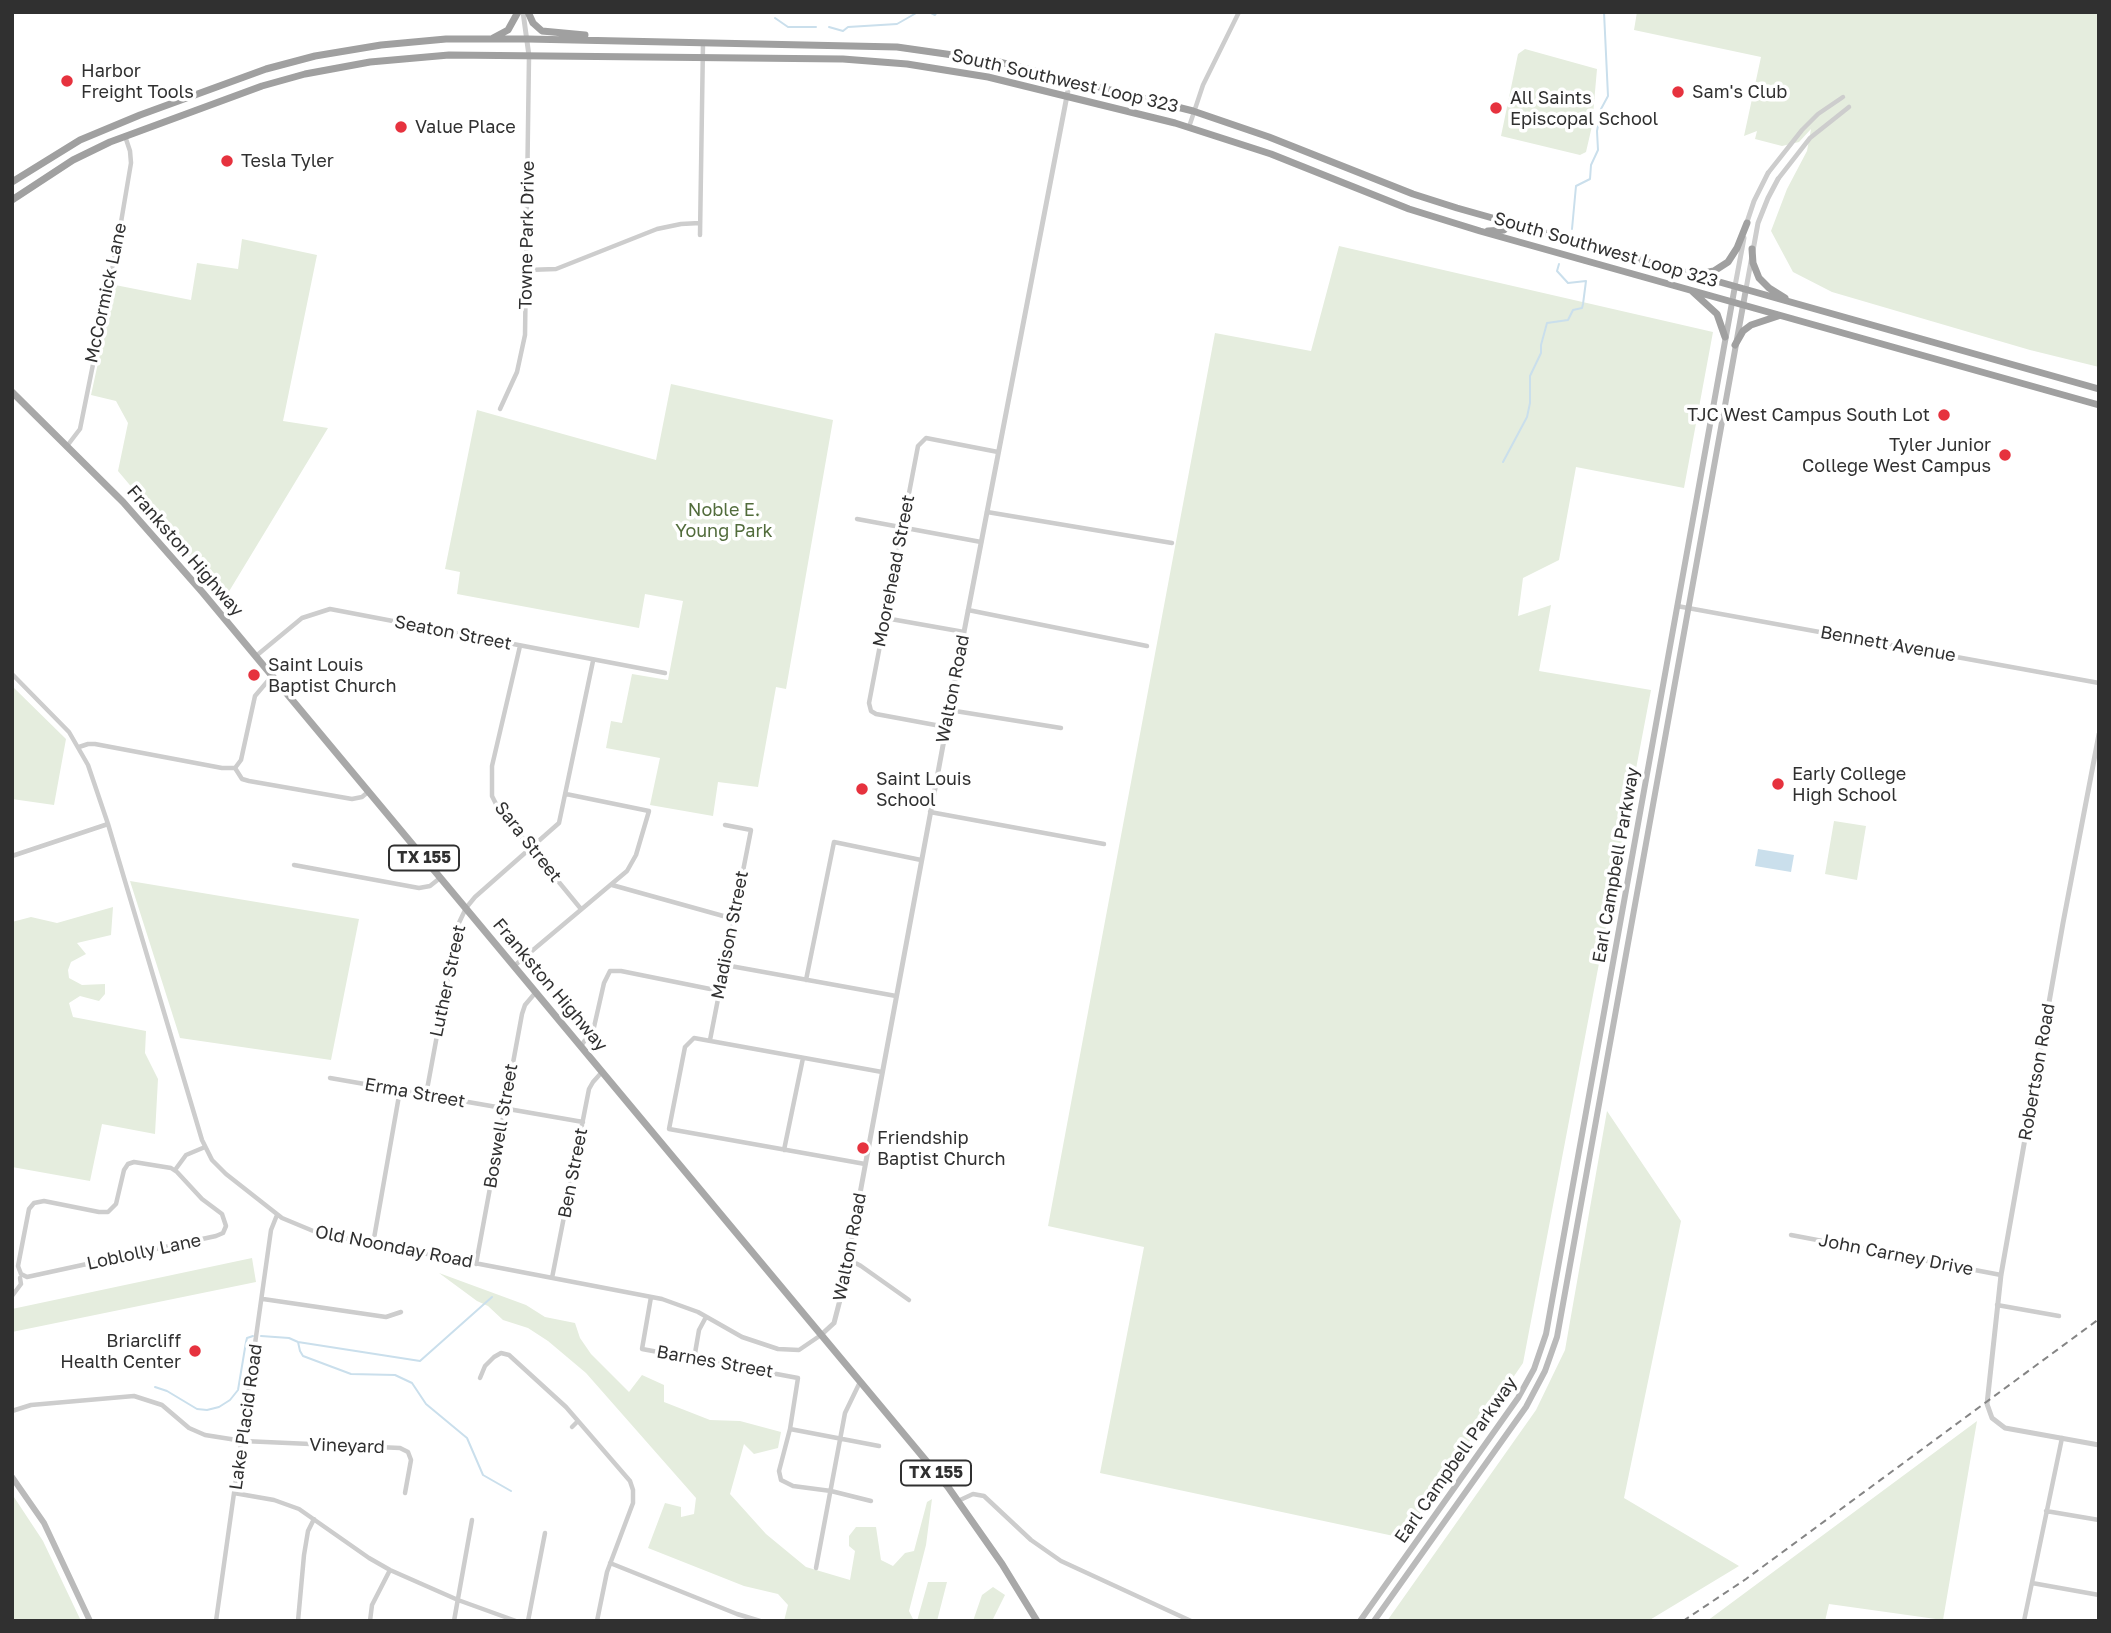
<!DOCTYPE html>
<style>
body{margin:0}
#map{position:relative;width:2111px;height:1633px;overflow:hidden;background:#fff;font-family:"Golos Text",sans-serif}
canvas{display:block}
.frame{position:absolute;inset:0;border:14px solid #303030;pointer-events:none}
</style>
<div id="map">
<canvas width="2111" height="1633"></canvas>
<div class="frame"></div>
</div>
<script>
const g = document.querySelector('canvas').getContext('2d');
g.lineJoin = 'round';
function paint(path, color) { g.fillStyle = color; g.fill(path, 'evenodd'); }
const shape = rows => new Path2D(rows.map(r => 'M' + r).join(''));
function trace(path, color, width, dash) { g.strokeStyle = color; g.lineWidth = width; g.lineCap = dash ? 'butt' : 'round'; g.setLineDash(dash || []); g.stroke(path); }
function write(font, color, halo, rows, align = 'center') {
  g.font = font + ' "Golos Text",sans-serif'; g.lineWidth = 7; g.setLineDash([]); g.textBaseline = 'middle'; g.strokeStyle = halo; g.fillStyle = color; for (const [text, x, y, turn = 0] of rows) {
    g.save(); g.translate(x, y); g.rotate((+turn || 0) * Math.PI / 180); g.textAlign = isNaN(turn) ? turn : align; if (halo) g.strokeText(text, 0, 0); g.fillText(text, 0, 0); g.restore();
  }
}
paint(shape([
 [1637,12,2099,12,2099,367,2030,350,1832,292,1793,272,1771,231,1787,189,1807,151,1811,129,1799,142,1782,146,1755,139,1757,131,1744,136,1761,57,1634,30],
 [1525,49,1597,69,1592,126,1586,152,1580,155,1501,136,1518,54],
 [242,239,317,255,283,421,328,428,225,598,118,471,128,423,116,401,91,395,115,285,191,300,197,263,238,269],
 [1339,246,1713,332,1684,488,1576,467,1559,560,1523,578,1518,616,1551,605,1539,671,1651,690,1523,1363,1403,1538,1100,1473,1144,1247,1048,1226,1215,333,1311,351],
 [671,384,833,420,786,689,776,687,758,787,718,782,713,816,650,805,660,758,606,748,611,721,622,723,632,674,668,680,683,601,645,594,639,628,457,594,460,572,445,569,477,410,656,460],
 [12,686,66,739,54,805,12,799],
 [1834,821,1866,826,1857,880,1825,874],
 [130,881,359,919,331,1060,180,1038],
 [113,907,111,935,77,943,86,954,71,962,68,970,69,978,82,985,105,984,105,994,99,1001,80,996,69,1003,73,1017,146,1031,145,1053,158,1079,155,1134,102,1124,90,1181,12,1167,12,922,31,917,57,923],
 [1607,1111,1681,1221,1624,1498,1739,1566,1648,1621,1387,1621,1536,1410,1565,1350],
 [252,1258,256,1282,12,1332,12,1309],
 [439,1273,526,1305,545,1317,575,1323,580,1338,591,1354,629,1392,642,1375,664,1385,664,1402,710,1420,740,1421,781,1432,778,1448,754,1454,744,1444,730,1494,766,1534,806,1567,850,1580,855,1551,849,1546,849,1536,856,1527,876,1527,881,1560,893,1566,905,1553,914,1551,927,1502,932,1499,926,1545,909,1611,914,1621,784,1621,788,1605,778,1594,744,1586,648,1548,665,1503,681,1507,681,1517,694,1514,696,1498,586,1373,548,1341,528,1328,503,1320,488,1306,477,1301],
 [1977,1421,1943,1620,1829,1604,1825,1621,1707,1621],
 [12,1494,43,1541,81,1621,12,1621],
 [928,1582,947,1582,937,1621,917,1621],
 [993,1587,1005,1595,992,1621,973,1621,982,1595]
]), '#e5edde');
paint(shape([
 [1758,849,1794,855,1791,872,1755,866]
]), '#cadfec');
trace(shape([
 [929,12,935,15,937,12],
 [775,18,788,27,816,27],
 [829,27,843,31,848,27,897,24,918,12],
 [1572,229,1576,186,1590,179,1591,165,1598,150,1597,131,1601,109,1608,96,1604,12],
 [1503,462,1527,417,1530,403,1530,376,1541,353,1541,345,1547,323,1568,320,1573,310,1582,308,1583,304,1586,281,1568,283,1557,271,1559,264],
 [261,1336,289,1338,298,1342,420,1361,492,1297],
 [298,1342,300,1351,303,1356,351,1374,395,1375,412,1383,426,1404,467,1438,483,1475,511,1491],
 [155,1387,167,1391,197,1409,207,1410,219,1407,230,1400,238,1390,246,1342,247,1338,253,1336]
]), '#cadfec', 2);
trace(shape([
 [1189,127,1203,85,1239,12],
 [1768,173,1802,130,1818,114,1843,97],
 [1778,179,1810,138,1849,107],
 [700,235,703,43],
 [527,270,556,269,657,229,681,224,700,223],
 [500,409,517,372,525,335,529,57],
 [67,446,80,429,118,240,131,163,130,151,125,136],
 [987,512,1172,543],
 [857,519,981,542],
 [1677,606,2099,683],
 [968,610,1147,646],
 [885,618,964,632],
 [520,646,492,766,492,796,498,808,581,909],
 [256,656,302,618,330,609,665,673],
 [12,674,69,732,88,765,108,824,202,1140,212,1160,226,1174,282,1218,318,1233,662,1299,698,1312,742,1337,778,1349,799,1350,821,1335],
 [949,710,1061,728],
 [946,727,876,714,871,711,869,703,918,446,926,438,998,452],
 [79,747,88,744,95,744,222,768,235,768],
 [235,768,242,779,249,781,352,799,362,797,368,792],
 [235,768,241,760,255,696,272,676],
 [930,812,1104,844],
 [12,856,108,824],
 [294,865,419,888,430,886,440,878],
 [612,885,734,919],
 [725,965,896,996],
 [514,966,627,871,636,855,649,811,566,794],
 [806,980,834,842,921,860],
 [710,1040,751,830,725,825],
 [581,1046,594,1027,604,983,610,971,621,971,720,991],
 [330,1078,583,1122],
 [426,1095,457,927,466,908,475,897,559,823,593,661],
 [669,1129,685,1047,694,1038,882,1072],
 [669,1129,865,1164],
 [784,1150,803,1058],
 [134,1162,171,1168,177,1172,202,1199,222,1214,226,1226,223,1233,216,1236,27,1277,21,1274,18,1266,29,1209,34,1203,44,1201,99,1212,108,1212,116,1204,124,1170,128,1164,134,1162],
 [175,1170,186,1155,205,1147],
 [1791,1235,2001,1275],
 [373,1244,400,1090],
 [848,1259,861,1266,909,1300],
 [476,1264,522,1014,525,1005,536,992],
 [552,1278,589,1089,593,1082,602,1072],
 [12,1296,21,1284,20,1278],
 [651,1297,642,1349,798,1378,790,1429,779,1471,781,1480,793,1486,831,1491,871,1501],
 [263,1299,386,1317,401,1312],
 [1997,1305,2059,1316],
 [694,1359,699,1330,706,1317],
 [480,1378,485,1366,494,1357,501,1353,509,1355,566,1407,630,1481,633,1490,633,1503,607,1572,597,1621],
 [12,1411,31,1405,134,1396,162,1405,189,1428,205,1435,243,1441,400,1448,408,1452,411,1460,405,1493],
 [572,1427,578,1421],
 [790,1429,879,1446],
 [234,1493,274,1500,299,1509,369,1558,390,1570,458,1600,516,1621],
 [958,1501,973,1494,984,1496,1031,1540,1061,1561,1191,1621],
 [2046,1511,2099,1520],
 [610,1563,737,1614,760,1621],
 [816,1568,845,1413,860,1382],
 [2032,1583,2099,1595],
 [216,1621,271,1230,277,1215],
 [298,1621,304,1555,308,1531,314,1519],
 [370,1621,372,1605,390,1570],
 [454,1621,472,1520],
 [528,1621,545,1533],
 [2024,1621,2062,1438]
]), '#cdcdcd', 4.5);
trace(shape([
 [523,12,529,56],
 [1746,225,1754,201,1768,173],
 [1735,286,1744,238],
 [1746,289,1758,223,1768,198,1778,179],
 [2099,734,2063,923,2001,1275,1987,1404,1992,1418,2005,1428,2099,1445],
 [821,1335,834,1323,841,1296,964,632,1070,80]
]), '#cdcdcd', 5);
trace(shape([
 [12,1477,44,1523,90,1621],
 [1360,1621,1518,1398,1534,1369,1546,1334,1735,286],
 [1374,1621,1526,1407,1545,1371,1557,1337,1746,289]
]), '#bababa', 6);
trace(shape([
 [12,392,123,502,203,593,948,1487,1002,1564,1037,1621]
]), '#a8a8a8', 7);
trace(shape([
 [528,12,533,23,542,31,585,35],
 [493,38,508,30,518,12],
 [12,182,80,140,140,115,266,69,315,56,381,45,446,39,528,39,897,47,995,61,1193,111,1269,137,1413,194,1457,208,2099,389],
 [12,200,73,160,110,142,262,86,305,74,370,62,449,55,843,59,907,64,988,77,1175,123,1271,154,1409,209,1480,231,2099,405],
 [1488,231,1504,230,1510,223],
 [1752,249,1753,263,1759,278,1769,288,1785,298],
 [1698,274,1714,271,1728,262,1737,248,1747,223],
 [1693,292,1717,314,1725,337],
 [1735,345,1743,331,1751,325,1778,316]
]), '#a0a0a0', 7);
trace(shape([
 [1683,1621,1746,1579,2099,1319]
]), '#858585', 2, [7, 5]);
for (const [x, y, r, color] of [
 [67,81,7,"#e6323e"],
 [1678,92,7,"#e6323e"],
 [1496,108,7,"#e6323e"],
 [401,127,7,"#e6323e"],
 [227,161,7,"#e6323e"],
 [1944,415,7,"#e6323e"],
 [2005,455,7,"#e6323e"],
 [254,675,7,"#e6323e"],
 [1778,784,7,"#e6323e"],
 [862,789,7,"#e6323e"],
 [863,1148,7,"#e6323e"],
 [195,1351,7,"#e6323e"]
]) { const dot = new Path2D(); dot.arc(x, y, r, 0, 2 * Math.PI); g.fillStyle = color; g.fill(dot); trace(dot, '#fff', 2.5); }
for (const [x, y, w] of [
 [424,858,70],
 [936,1473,70]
]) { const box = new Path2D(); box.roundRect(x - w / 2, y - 12.5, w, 25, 5); g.fillStyle = '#fff'; g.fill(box); trace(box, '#303030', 2); }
write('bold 16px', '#303030', null, [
 ["TX 155",424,858],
 ["TX 155",936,1473]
]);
write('18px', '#303030', '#fff', [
 ["Harbor",81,71],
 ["Freight Tools",81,92],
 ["Sam's Club",1692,92],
 ["All Saints",1510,98],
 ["Episcopal School",1510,119],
 ["Value Place",415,127],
 ["Tesla Tyler",241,161],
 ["TJC West Campus South Lot",1930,415,"right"],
 ["Tyler Junior",1991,445,"right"],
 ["College West Campus",1991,466,"right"],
 ["Saint Louis",268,665],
 ["Baptist Church",268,686],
 ["Early College",1792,774],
 ["High School",1792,795],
 ["Saint Louis",876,779],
 ["School",876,800],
 ["Friendship",877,1138],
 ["Baptist Church",877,1159],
 ["Briarcliff",181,1341,"right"],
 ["Health Center",181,1362,"right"]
], 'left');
write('18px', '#303030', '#fff', [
 ["South Southwest Loop 323",1065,81,13],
 ["Towne Park Drive",527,235,-89],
 ["South Southwest Loop 323",1606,250,16],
 ["McCormick Lane",106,293,-78],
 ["Frankston Highway",185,551,49],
 ["Moorehead Street",894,571,-79],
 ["Seaton Street",453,633,11],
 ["Bennett Avenue",1888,644,10],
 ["Walton Road",953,689,-79],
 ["Sara Street",528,842,52],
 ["Earl Campbell Parkway",1616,865,-80],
 ["Madison Street",730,935,-79],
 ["Luther Street",448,981,-78],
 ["Frankston Highway",550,985,50],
 ["Robertson Road",2037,1072,-80],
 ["Erma Street",415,1093,10],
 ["Boswell Street",501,1126,-80],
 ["Ben Street",573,1173,-79],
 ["Old Noonday Road",394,1247,11],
 ["Walton Road",850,1247,-79],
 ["Loblolly Lane",144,1252,-12],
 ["John Carney Drive",1896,1255,11],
 ["Barnes Street",715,1362,10],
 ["Lake Placid Road",246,1417,-82],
 ["Vineyard",347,1446,2],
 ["Earl Campbell Parkway",1456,1460,-55]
]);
write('18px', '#526c3c', '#fff', [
 ["Noble E.",724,510],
 ["Young Park",724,531]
]);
</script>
